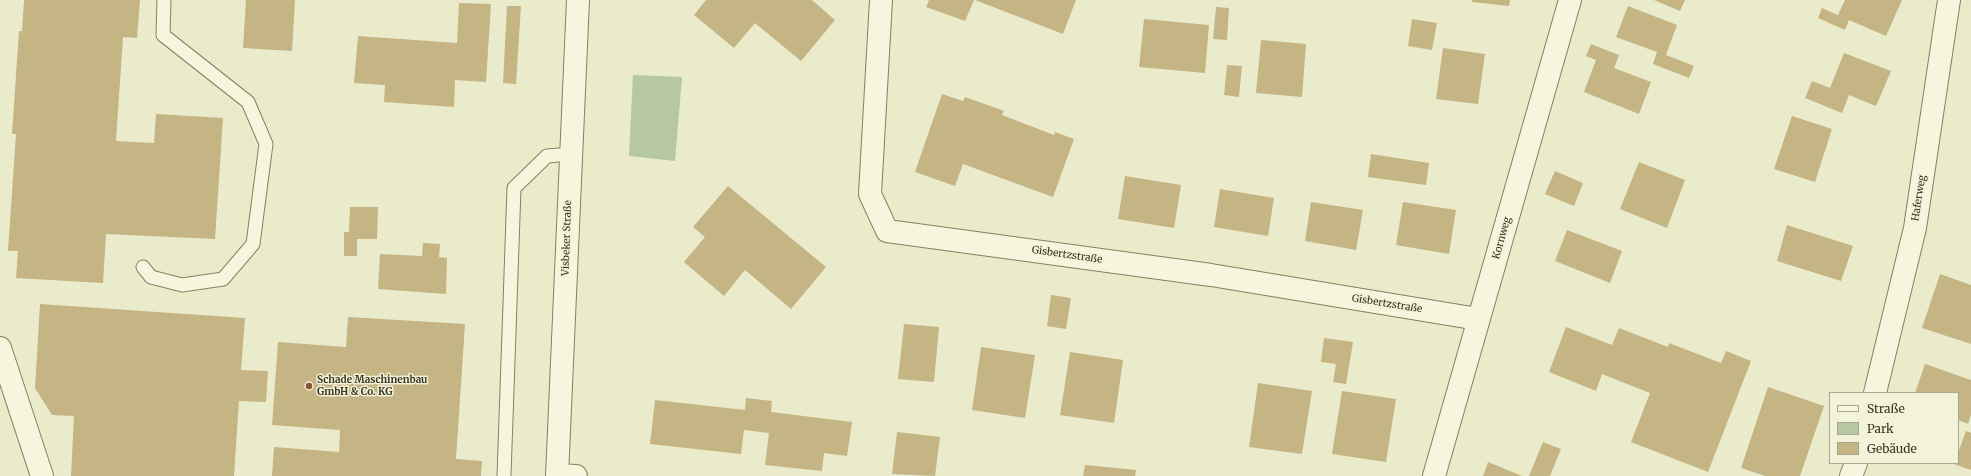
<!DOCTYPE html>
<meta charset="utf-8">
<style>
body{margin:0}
#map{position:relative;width:1971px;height:476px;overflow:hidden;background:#eaebcb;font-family:Merriweather,serif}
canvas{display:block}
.legend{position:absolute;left:1829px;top:392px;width:130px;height:72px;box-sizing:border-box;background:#f2f3d9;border:1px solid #a8a790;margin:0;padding:5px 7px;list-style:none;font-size:12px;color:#383422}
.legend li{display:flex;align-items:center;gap:8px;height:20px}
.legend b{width:20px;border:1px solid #a8a790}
</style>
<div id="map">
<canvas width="1971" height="476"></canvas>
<ul class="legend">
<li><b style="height:5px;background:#f5f6dd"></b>Straße</li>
<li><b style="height:11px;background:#b6c89f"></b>Park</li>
<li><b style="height:11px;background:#c5b484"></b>Gebäude</li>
</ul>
</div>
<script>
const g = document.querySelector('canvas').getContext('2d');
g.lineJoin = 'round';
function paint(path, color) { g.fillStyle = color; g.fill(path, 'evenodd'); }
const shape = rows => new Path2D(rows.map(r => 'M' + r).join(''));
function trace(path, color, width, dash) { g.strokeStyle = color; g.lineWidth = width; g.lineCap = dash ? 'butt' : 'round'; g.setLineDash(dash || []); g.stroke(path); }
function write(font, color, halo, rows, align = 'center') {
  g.font = font + ' Merriweather,serif'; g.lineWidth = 3; g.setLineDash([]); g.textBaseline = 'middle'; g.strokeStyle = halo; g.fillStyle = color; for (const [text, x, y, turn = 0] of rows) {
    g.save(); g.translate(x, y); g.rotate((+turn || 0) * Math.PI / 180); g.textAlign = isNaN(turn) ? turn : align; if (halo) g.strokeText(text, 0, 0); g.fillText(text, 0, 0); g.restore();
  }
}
paint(shape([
 [633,75,682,77,675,161,629,156]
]), '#b6c89f');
paint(shape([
 [24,0,140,0,137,38,123,37,116,141,154,143,156,114,223,118,215,239,106,234,103,283,16,278,18,251,8,251,16,134,12,134,19,31,22,31],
 [246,0,295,0,292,51,243,48],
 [706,0,812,0,835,20,801,61,755,23,734,48,694,15],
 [929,0,974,0,965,21,926,7],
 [975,0,1076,0,1063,34],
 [1472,0,1510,0,1509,6,1472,2],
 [1654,0,1685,0,1680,11],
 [1845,0,1902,0,1886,36,1849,20,1845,30,1818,18,1822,8,1838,15],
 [459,3,491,4,486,82,455,80,454,107,384,102,385,85,354,83,358,36,457,43],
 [507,6,521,6,516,84,503,83],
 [1628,6,1677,25,1666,55,1694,66,1689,78,1653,64,1657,52,1616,37],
 [1216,7,1229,8,1227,40,1213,39],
 [1144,19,1209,25,1205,73,1139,67],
 [1412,19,1437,23,1432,50,1408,46],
 [1261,40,1306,44,1302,97,1256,93],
 [1591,44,1619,55,1614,68,1651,82,1639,114,1584,92,1596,60,1586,56],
 [1443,48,1485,54,1478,104,1436,99],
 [1844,53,1891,71,1876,106,1849,95,1842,113,1805,98,1812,81,1830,88],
 [1227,65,1242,66,1239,97,1224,95],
 [942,94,963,101,965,97,1004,111,1002,115,1054,135,1055,132,1074,139,1053,197,963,164,955,186,915,172],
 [1792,116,1832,129,1815,182,1774,169],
 [1371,154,1429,163,1426,185,1368,177],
 [1639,162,1685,180,1667,228,1620,209],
 [1555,171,1583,183,1574,206,1545,194],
 [1125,176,1181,185,1174,228,1118,219],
 [728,186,826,267,791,309,745,270,724,296,684,262,705,237,693,227],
 [1220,189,1274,198,1268,236,1214,227],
 [1311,202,1363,210,1356,250,1305,241],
 [1403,202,1456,210,1449,254,1396,245],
 [350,207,378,207,377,239,357,239,357,256,344,256,344,232,349,232],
 [1787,225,1853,246,1841,281,1777,261],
 [1567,230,1622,251,1610,283,1555,261],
 [423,243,440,244,439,257,447,258,446,294,378,289,380,254,422,256],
 [1940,274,1971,285,1971,344,1922,328],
 [1051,295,1071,298,1066,329,1047,326],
 [40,304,245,318,241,370,268,371,266,402,239,401,234,476,71,476,74,416,52,415,35,388],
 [348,317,465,324,456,459,482,461,481,476,272,476,274,447,339,452,340,430,272,425,278,342,346,347],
 [904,324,939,327,934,382,898,379],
 [1566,327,1612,345,1619,328,1668,347,1669,343,1721,363,1726,351,1751,361,1708,472,1631,442,1650,393,1602,374,1596,391,1549,372],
 [1324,338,1353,342,1346,384,1333,382,1336,364,1321,362],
 [981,347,1035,355,1025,418,972,410],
 [1070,352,1123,360,1114,423,1060,415],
 [1925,364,1971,380,1971,415,1968,424,1958,420,1958,393,1915,393],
 [1258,383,1312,391,1302,454,1249,447],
 [1768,387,1824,406,1800,476,1765,476,1741,468],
 [1342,391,1396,399,1386,462,1332,454],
 [746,398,772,401,771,412,852,422,847,456,824,453,822,471,765,465,769,433,744,430,741,454,650,444,655,400,745,410],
 [1966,431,1971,433,1971,470,1954,464,1958,463,1958,453],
 [897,432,940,437,935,476,892,474],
 [1543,442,1561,449,1550,476,1529,476],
 [1488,462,1522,476,1483,476],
 [1085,465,1136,470,1135,476,1083,476]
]), '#c5b484');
const service = shape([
 [143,267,151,277,182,285,223,279,253,244,266,144,248,102,163,35,164,0],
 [504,476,514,188,547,156,571,154]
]);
const minor = shape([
 [881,0,870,194,887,231,1211,275,1478,319],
 [0,348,42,476],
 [1875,393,1915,228,1949,0],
 [557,475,576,476],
 [1434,476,1570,0],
 [1851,476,1856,463]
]);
const tertiary = shape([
 [557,476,578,0]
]);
trace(service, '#868060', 15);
trace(minor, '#868060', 24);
trace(tertiary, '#868060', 24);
trace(service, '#f5f6dd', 13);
trace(minor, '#f5f6dd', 22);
trace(tertiary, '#f5f6dd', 22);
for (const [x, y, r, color] of [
 [309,386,4,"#8f5236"]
]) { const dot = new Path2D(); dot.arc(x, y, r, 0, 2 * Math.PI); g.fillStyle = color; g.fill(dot); trace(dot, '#f2f3d9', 1.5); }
write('10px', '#383422', '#f2f3d9', [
 ["Haferweg",1919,198,-81],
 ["Visbeker Straße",567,238,-88],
 ["Kornweg",1502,238,-74],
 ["Gisbertzstraße",1067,255,8],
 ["Gisbertzstraße",1387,304,9]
]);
write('bold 10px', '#383422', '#f2f3d9', [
 ["Schade Maschinenbau",317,380],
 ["GmbH & Co. KG",317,392]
], 'left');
</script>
